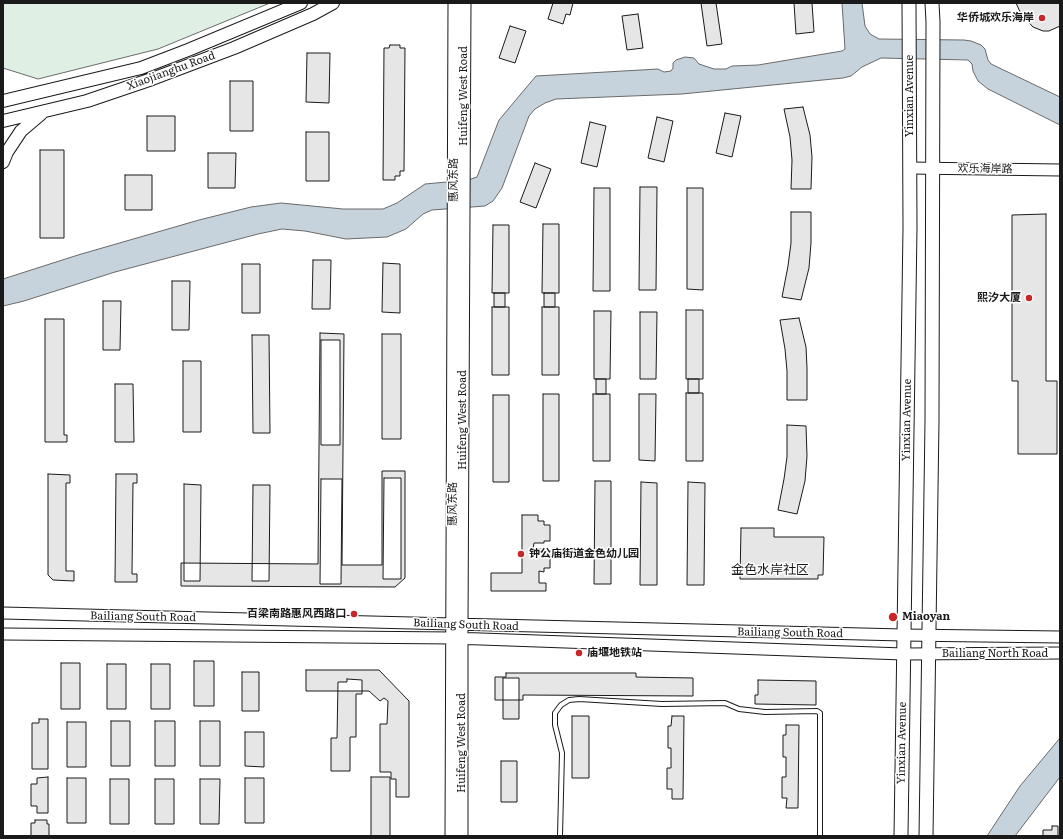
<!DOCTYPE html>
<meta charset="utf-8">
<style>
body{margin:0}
#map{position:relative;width:1063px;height:839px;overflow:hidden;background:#fff;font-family:Literata,serif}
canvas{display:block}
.frame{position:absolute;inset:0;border:4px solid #1a1a1a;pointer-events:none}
</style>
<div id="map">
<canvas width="1063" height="839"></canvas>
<div class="frame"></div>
</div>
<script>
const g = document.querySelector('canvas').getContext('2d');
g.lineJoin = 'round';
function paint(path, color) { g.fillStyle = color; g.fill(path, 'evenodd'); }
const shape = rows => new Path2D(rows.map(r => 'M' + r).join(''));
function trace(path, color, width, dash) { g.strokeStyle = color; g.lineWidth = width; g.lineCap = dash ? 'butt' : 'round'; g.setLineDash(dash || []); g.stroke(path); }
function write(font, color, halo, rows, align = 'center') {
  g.font = font + ' Literata,"Noto Sans SC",serif'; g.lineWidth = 3; g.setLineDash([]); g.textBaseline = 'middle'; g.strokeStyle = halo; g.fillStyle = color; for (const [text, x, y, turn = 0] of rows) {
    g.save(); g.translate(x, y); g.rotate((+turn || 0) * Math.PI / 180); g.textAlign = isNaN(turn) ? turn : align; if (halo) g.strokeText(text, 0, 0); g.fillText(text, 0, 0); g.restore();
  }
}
const green = shape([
 [3,3,270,3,158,49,38,79,3,68,3,3]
]);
paint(green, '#e0efe3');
trace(green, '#6a6a6a', 1);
const water = shape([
 [842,3,862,3,865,26,870,34,879,39,964,40,971,41,981,45,985,49,988,60,991,64,1060,97,1060,125,988,89,978,81,973,71,972,64,968,60,881,58,862,67,851,76,843,78,682,94,556,99,545,103,535,109,529,116,502,188,493,201,485,206,432,210,423,214,406,229,387,237,346,239,305,231,282,229,258,234,115,272,24,301,3,306,3,279,78,255,199,220,251,207,281,203,343,209,383,209,397,203,425,184,468,180,477,177,499,120,536,76,658,69,664,72,671,71,673,68,673,63,676,60,685,57,694,58,699,64,714,69,726,69,732,66,758,65,842,51,845,49,842,3],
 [1060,738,1060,777,1015,836,987,836,1020,786,1060,738]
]);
paint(water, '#c6d2dc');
trace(water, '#6a6a6a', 1);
const building = shape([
 [553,3,573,3,570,15,566,14,563,24,548,19,553,3],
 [701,3,716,3,722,44,707,46,701,3],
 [794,3,812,3,814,32,796,34,794,3],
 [1016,3,1060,3,1060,26,1049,31,1043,31,1033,27,1021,14,1016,3],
 [638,14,643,48,627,50,622,16,638,14],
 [510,26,526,31,515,63,499,58,510,26],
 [390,45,400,45,400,48,405,48,404,171,400,171,400,176,395,176,395,180,383,180,384,48,389,48,390,45],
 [307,53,330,53,329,103,306,102,307,53],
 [230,81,253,81,253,131,230,131,230,81],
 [803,107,810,135,812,157,811,189,791,189,792,160,790,137,784,109,803,107],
 [725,113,741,116,732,157,716,153,725,113],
 [147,116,175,116,175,151,147,151,147,116],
 [657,117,673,121,664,162,648,158,657,117],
 [590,122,606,126,597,167,581,163,590,122],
 [306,132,329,132,329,181,306,181,306,132],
 [40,150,64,150,64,238,40,238,40,150],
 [208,153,236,153,235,188,208,188,208,153],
 [535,163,551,169,536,208,520,202,535,163],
 [125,175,152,175,152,210,125,210,125,175],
 [640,187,657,187,656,290,639,290,640,187],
 [594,188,610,188,610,291,593,291,594,188],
 [687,188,703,188,703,290,687,289,687,188],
 [791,212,811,212,811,243,809,268,801,300,782,297,788,266,791,243,791,212],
 [1046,214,1046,381,1057,381,1057,454,1018,454,1018,381,1012,381,1012,215,1046,214],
 [543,224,559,224,559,293,542,293,543,224],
 [493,225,509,225,509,293,492,293,493,225],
 [313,260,331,260,330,309,312,309,313,260],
 [383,263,400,264,400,313,382,312,383,263],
 [242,264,260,264,260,313,242,313,242,264],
 [172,281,190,281,189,330,172,330,172,281],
 [494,293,505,293,505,307,494,307,494,293],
 [544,293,555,293,555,307,544,307,544,293],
 [103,301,121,301,120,350,103,350,103,301],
 [492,307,509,307,509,375,492,375,492,307],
 [542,307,559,307,559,375,542,375,542,307],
 [686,310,703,310,703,379,686,379,686,310],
 [594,311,611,311,610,379,594,379,594,311],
 [640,312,657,312,656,379,640,379,640,312],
 [799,318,806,347,807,368,807,400,787,400,787,371,785,349,780,320,799,318],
 [45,319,64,319,64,435,67,435,67,442,45,442,45,319],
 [320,333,344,334,342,565,382,565,382,471,405,471,405,578,395,587,181,586,181,563,318,564,320,333],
 [382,334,401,334,401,439,382,439,382,334],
 [252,335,269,335,270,433,253,433,252,335],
 [321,340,340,340,340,445,321,445,321,340],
 [183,361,201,361,201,432,183,432,183,361],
 [596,379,606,379,606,394,596,394,596,379],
 [688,379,699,379,699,393,688,393,688,379],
 [115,384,133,384,134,442,115,442,115,384],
 [686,393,703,393,703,461,686,461,686,393],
 [543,394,559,394,559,481,543,481,543,394],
 [593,394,610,394,610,461,593,461,593,394],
 [639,394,656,394,655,461,639,460,639,394],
 [493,395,509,395,509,482,493,482,493,395],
 [787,425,806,426,807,456,805,481,797,514,778,510,784,479,787,457,787,425],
 [48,474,70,475,70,483,66,483,66,571,74,571,74,581,53,580,48,575,48,474],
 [116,474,137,474,137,483,133,483,132,574,137,574,137,582,115,582,116,474],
 [384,478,401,478,401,579,383,579,384,478],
 [321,479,342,479,341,584,320,584,321,479],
 [595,481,611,481,611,584,594,584,595,481],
 [641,482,657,483,657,585,640,585,641,482],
 [688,482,705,483,704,585,687,585,688,482],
 [184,484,201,485,200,581,184,581,184,484],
 [253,485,270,485,269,581,252,581,253,485],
 [522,515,538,515,538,521,544,521,544,525,550,525,550,541,544,541,544,543,534,543,533,549,544,549,544,552,550,552,550,568,544,568,544,572,539,571,539,583,546,583,546,591,491,591,491,573,522,573,522,515],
 [741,528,774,528,774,537,824,537,823,575,818,575,818,579,740,579,741,528],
 [194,661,214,661,214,706,194,706,194,661],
 [61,663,80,663,80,709,61,709,61,663],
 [107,664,126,664,126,709,107,709,107,664],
 [151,664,170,664,170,709,151,709,151,664],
 [306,670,379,670,409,701,409,797,396,797,396,779,391,779,391,772,380,772,380,724,387,724,388,701,384,698,380,701,369,691,306,691,306,670],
 [242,672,259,672,259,711,242,711,242,672],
 [506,673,636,673,636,677,693,678,693,696,523,695,523,700,495,700,495,677,506,677,506,673],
 [503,678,519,678,519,719,503,719,503,678],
 [347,679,362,680,362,694,356,694,356,737,350,737,350,771,331,771,331,738,337,738,338,682,347,682,347,679],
 [758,680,816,681,816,705,755,704,755,695,758,695,758,680],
 [572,716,589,716,589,778,572,778,572,716],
 [672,716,684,716,683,799,672,799,672,789,667,789,667,768,671,768,671,748,668,748,668,726,671,726,672,716],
 [39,719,48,719,48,769,32,769,32,723,39,723,39,719],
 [111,721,130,721,130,766,111,766,111,721],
 [155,721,175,721,175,766,155,766,155,721],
 [200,721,220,721,220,766,200,766,200,721],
 [67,722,86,722,86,767,67,767,67,722],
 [786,725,799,725,798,808,786,808,787,798,782,798,782,777,786,777,786,757,783,757,783,735,786,735,786,725],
 [245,732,264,732,264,767,245,766,245,732],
 [501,761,517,761,517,802,501,802,501,761],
 [48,777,48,813,37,813,37,806,31,806,31,784,37,784,37,778,48,777],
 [371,777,390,777,390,836,371,836,371,777],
 [67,778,86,778,86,823,67,823,67,778],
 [245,778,264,778,264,823,245,823,245,778],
 [110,779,129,779,129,824,110,824,110,779],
 [155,779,174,779,174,824,155,824,155,779],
 [200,779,220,779,219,824,200,824,200,779],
 [35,820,47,820,47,824,49,824,49,836,31,836,31,823,35,823,35,820],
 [1052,826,1058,826,1058,836,1043,836,1043,830,1052,830,1052,826]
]);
paint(building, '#e6e6e6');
trace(building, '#1a1a1a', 1);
const service = shape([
 [560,836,562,753,555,725,555,713,561,705,569,700,579,699,662,704,725,703,739,709,765,712,817,711,820,713,820,836]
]);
const tertiary = shape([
 [910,168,1060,170],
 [3,613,903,635,1060,637],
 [3,634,453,638,903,654,1060,653],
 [451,836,454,3],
 [462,836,462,625,465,3]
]);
const secondary = shape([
 [3,101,141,68,188,50,301,3],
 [3,121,87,101,152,79,234,48,313,14,333,3],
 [3,162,7,152,21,131,41,114]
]);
const primary = shape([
 [901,836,910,228,909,3],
 [926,836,932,421,933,22,932,3]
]);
trace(service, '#1a1a1a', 6);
trace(tertiary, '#1a1a1a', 13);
trace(secondary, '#1a1a1a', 14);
trace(primary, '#1a1a1a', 15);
trace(service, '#fff', 4);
trace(tertiary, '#fff', 11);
trace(secondary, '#fff', 12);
trace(primary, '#fff', 13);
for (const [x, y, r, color] of [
 [1042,18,4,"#c62828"],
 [1029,298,4,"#c62828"],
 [521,554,4,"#c62828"],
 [354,614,4,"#c62828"],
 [893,617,5,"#c62828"],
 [579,653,4,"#c62828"]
]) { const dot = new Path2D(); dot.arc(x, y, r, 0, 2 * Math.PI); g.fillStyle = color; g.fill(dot); trace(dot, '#fff', 1.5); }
write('bold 11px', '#1a1a1a', '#fff', [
 ["华侨城欢乐海岸",1034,18],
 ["熙汐大厦",1021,298],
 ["钟公庙街道金色幼儿园",529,554,"left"],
 ["百梁南路惠风西路口",346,614],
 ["Miaoyan",902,617,"left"],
 ["庙堰地铁站",587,653,"left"]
], 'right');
write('11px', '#1a1a1a', '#fff', [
 ["Xiaojianghu Road",171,71,-20],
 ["Huifeng West Road",464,96,-90],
 ["Yinxian Avenue",910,96,-90],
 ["欢乐海岸路",985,169,1],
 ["惠风东路",454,180,-90],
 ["Huifeng West Road",463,420,-90],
 ["Yinxian Avenue",907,420,-89],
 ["惠风东路",453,504,-90],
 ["Bailiang South Road",143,617,1],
 ["Bailiang South Road",466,625,2],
 ["Bailiang South Road",790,633,1],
 ["Bailiang North Road",995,654],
 ["Huifeng West Road",462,743,-90],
 ["Yinxian Avenue",902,743,-89]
]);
write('13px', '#1a1a1a', '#fff', [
 ["金色水岸社区",770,570]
]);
</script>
